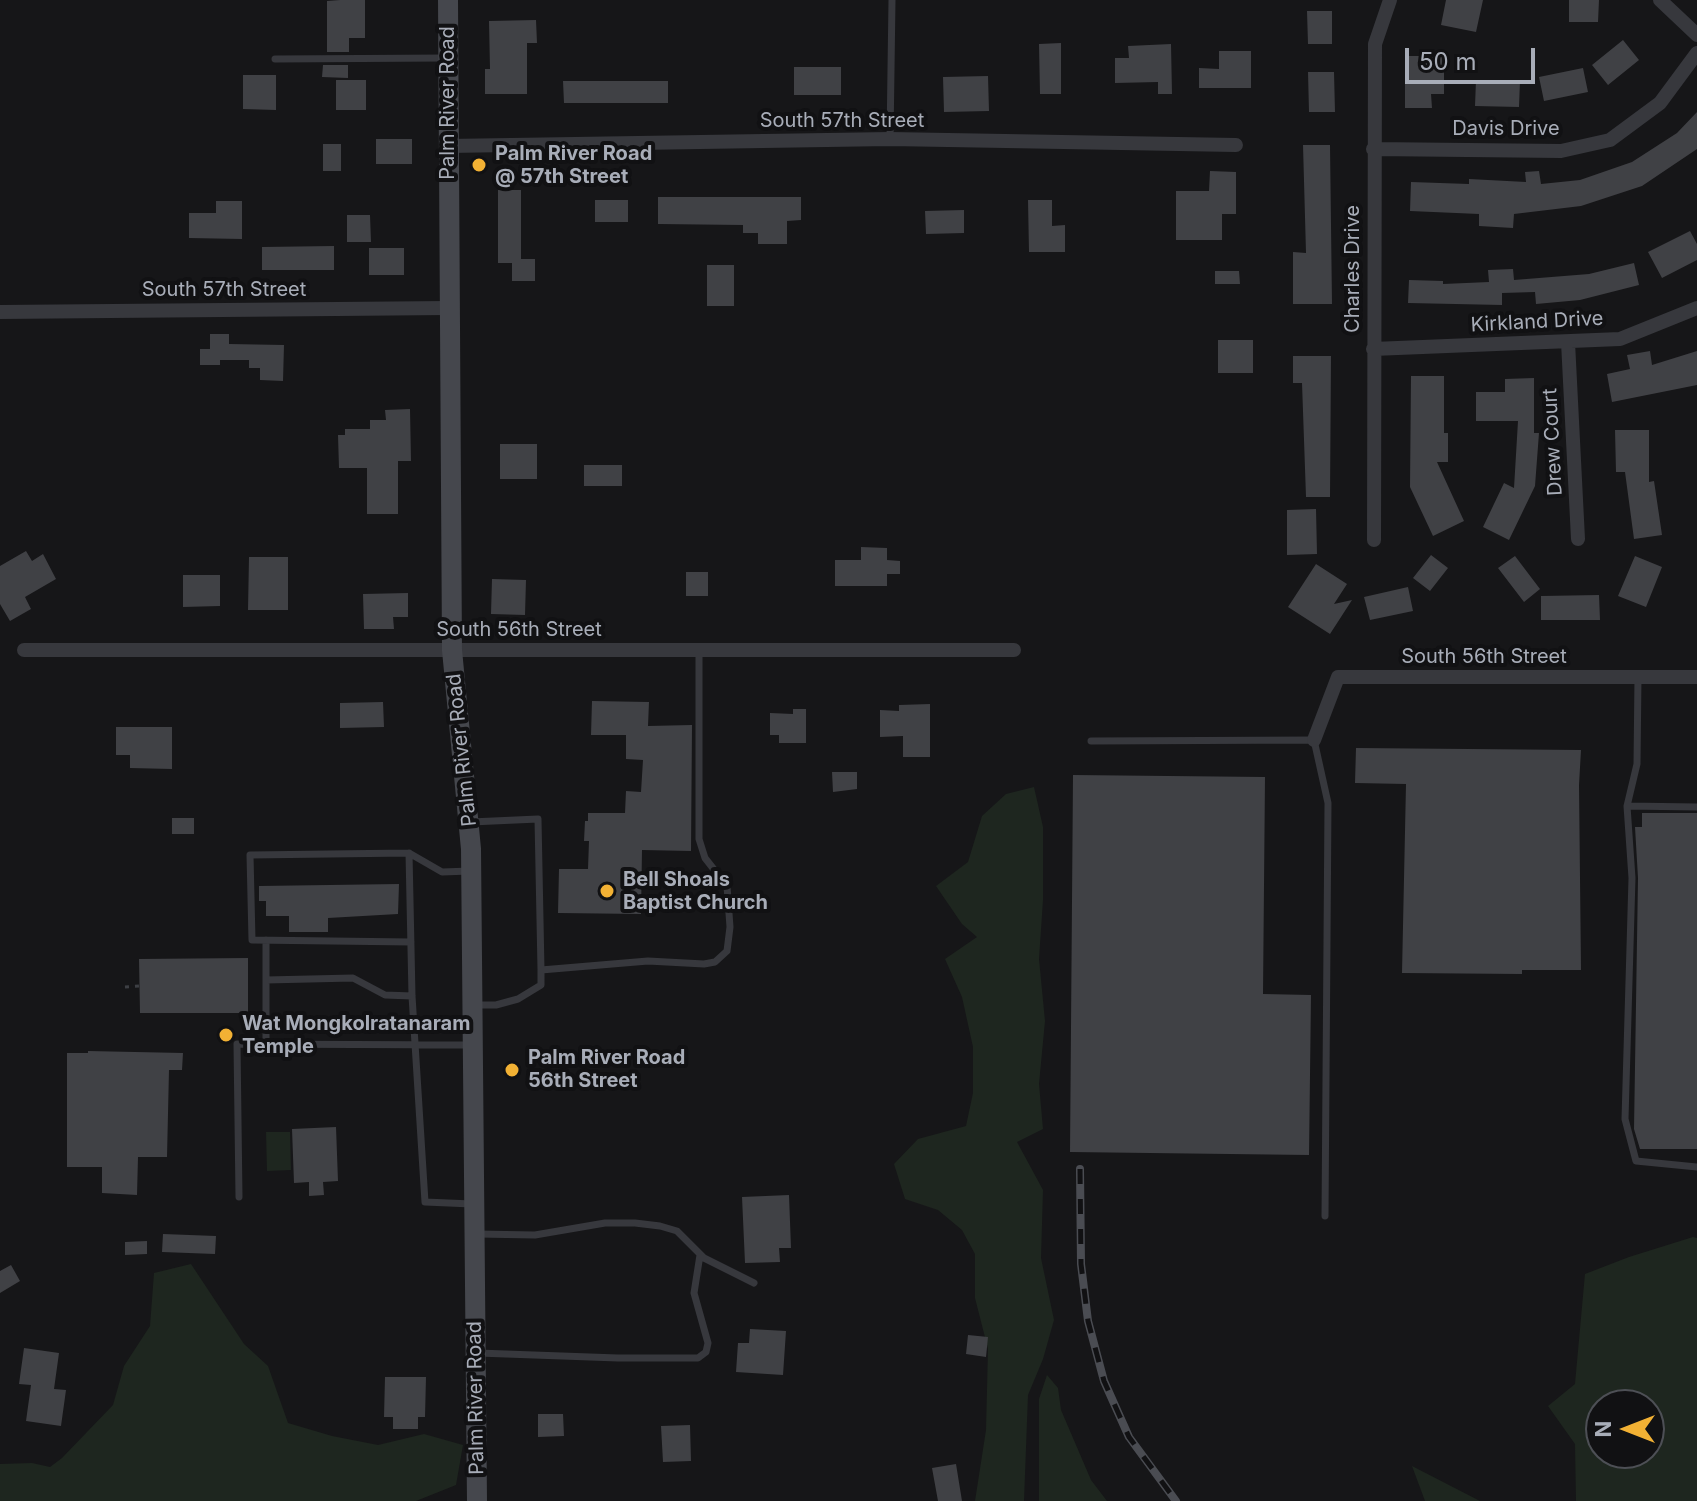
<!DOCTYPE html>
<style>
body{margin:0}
#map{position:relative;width:1697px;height:1501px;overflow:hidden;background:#161618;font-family:Inter,sans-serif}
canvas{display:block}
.north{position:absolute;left:1585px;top:1389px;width:80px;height:80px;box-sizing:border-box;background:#111113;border:2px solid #4d4f55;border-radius:50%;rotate:270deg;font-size:22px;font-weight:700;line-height:32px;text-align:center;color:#a8adb8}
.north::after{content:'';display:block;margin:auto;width:28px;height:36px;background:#f2b134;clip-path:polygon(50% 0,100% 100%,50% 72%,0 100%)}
.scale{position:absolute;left:1405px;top:48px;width:130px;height:36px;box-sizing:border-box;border:4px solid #a8adb8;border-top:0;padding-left:10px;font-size:24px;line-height:28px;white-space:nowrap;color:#a8adb8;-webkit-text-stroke:6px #111113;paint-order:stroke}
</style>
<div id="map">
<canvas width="1697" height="1501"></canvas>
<div class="north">N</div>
<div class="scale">50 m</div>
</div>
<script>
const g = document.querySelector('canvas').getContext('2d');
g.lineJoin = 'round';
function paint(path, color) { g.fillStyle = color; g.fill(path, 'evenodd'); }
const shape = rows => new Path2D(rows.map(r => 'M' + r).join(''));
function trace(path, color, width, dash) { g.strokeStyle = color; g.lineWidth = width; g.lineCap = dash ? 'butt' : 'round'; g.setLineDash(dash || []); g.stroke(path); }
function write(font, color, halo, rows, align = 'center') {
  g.font = font + ' Inter,sans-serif'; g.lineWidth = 8; g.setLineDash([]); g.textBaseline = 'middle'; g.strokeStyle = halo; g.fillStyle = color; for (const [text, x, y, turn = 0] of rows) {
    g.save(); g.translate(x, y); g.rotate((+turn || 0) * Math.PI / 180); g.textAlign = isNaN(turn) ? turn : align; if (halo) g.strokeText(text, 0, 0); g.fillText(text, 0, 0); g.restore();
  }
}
paint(shape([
 [1034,787,1043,827,1043,900,1039,959,1045,1021,1039,1084,1043,1129,1017,1142,1043,1190,1041,1258,1054,1320,1043,1359,1028,1395,1024,1501,975,1501,986,1430,988,1349,975,1298,975,1254,962,1230,938,1210,905,1199,894,1164,918,1139,966,1126,973,1093,973,1047,962,997,945,959,977,937,962,924,936,886,968,862,982,816,1006,794],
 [266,1132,290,1132,291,1170,267,1171],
 [1693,1237,1697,1238,1697,1501,1576,1501,1575,1444,1548,1406,1575,1384,1585,1274,1629,1257],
 [1601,1405,1649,1405,1649,1453,1601,1453],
 [191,1264,244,1344,268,1366,288,1423,332,1436,378,1445,424,1434,463,1445,456,1485,416,1501,0,1501,0,1464,32,1463,50,1467,62,1458,113,1405,124,1366,150,1326,154,1273],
 [1047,1375,1058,1388,1061,1410,1091,1480,1107,1501,1039,1501,1039,1399],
 [1412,1466,1480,1501,1425,1501]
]), '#1e261f');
paint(shape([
 [340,0,365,0,365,38,349,38,349,52,327,52,327,1],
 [1446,0,1483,0,1476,32,1441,25],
 [1569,0,1599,0,1598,22,1569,22],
 [1307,11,1332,11,1332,44,1308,44],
 [536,20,537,43,527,43,527,94,485,94,485,69,490,69,489,21],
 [1623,40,1639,60,1608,85,1592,65],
 [1061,43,1061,94,1040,94,1039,44],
 [1171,44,1172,94,1158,94,1158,82,1115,83,1115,58,1129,58,1128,46],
 [1219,51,1251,51,1251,88,1199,88,1199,68,1219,69],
 [1405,56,1444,56,1444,94,1431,94,1432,108,1405,108],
 [323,65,348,65,348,78,322,77],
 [794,67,841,67,841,95,794,95],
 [1583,68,1588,92,1544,101,1539,77],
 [1308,72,1334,72,1335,112,1309,112],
 [243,75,276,75,276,110,243,109],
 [988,76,989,111,944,112,943,77],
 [336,80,366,80,366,110,336,110],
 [1476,80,1520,81,1519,107,1475,106],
 [563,81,668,81,668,103,564,103],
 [1697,112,1697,149,1642,186,1581,206,1514,214,1513,228,1479,226,1479,214,1410,211,1411,182,1469,184,1469,179,1526,182,1525,172,1539,171,1541,184,1580,180,1632,162,1677,133],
 [376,139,412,139,412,164,376,164],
 [323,144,341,144,341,171,323,171],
 [1303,145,1330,145,1332,304,1293,304,1293,252,1306,253],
 [1210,171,1236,172,1236,214,1222,214,1222,240,1176,240,1176,191,1209,191],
 [498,190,521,190,521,259,535,259,535,281,512,281,512,263,498,263],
 [658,197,801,197,801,220,787,221,787,244,758,244,758,233,743,233,743,225,658,224],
 [595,200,628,200,628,222,595,222],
 [1028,200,1052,200,1052,226,1065,225,1065,252,1029,252],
 [216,201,242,201,242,239,189,238,189,213,216,213],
 [964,210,964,233,926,234,925,211],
 [347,215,370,215,371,242,347,242],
 [1690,231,1697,244,1697,260,1662,278,1648,252],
 [334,246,334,270,262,270,262,247],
 [369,248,404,248,404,275,369,275],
 [1634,263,1639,285,1580,300,1536,304,1535,292,1502,293,1502,305,1408,303,1409,280,1443,281,1443,284,1489,282,1488,270,1513,269,1514,280,1589,274],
 [707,265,734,265,734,306,707,306],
 [1215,271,1239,271,1240,284,1215,284],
 [210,334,229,334,229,344,284,345,283,381,260,380,260,368,249,368,249,360,220,360,220,365,200,365,200,349,210,349],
 [1218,340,1253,340,1253,373,1218,373],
 [1650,351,1652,365,1697,351,1697,385,1612,402,1607,374,1630,369,1627,355],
 [1293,356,1331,356,1330,497,1306,497,1302,383,1293,383],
 [1411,376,1444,376,1444,433,1448,433,1448,462,1437,462,1464,521,1433,536,1410,487],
 [1534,378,1534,433,1539,433,1535,486,1509,540,1483,527,1504,483,1514,488,1518,421,1476,421,1476,392,1505,392,1505,379],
 [410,409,411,461,398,461,398,514,367,514,367,468,339,468,338,435,345,435,345,429,370,429,370,420,386,420,385,410],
 [1615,430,1649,430,1649,482,1654,481,1662,535,1634,539,1625,472,1616,472],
 [500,444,537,444,537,479,500,479],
 [584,465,622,465,622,486,584,486],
 [1316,509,1317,554,1287,555,1287,510],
 [861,547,887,548,887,560,900,561,900,574,887,574,887,586,835,586,835,560,861,560],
 [26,551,32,561,43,554,56,579,25,597,31,609,10,621,0,604,0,566],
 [1431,555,1448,568,1430,591,1413,578],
 [1515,556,1540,589,1524,602,1498,568],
 [1635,556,1662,567,1646,607,1618,596],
 [249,557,288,557,288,610,248,610],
 [1316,564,1347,584,1334,604,1352,600,1330,634,1288,607],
 [686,572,708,572,708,596,686,596],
 [183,575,220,575,220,606,183,607],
 [492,579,526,580,525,615,491,614],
 [1408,587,1413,611,1370,620,1364,597],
 [408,593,408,617,393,617,394,629,364,629,363,594],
 [1599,595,1600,620,1541,620,1541,596],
 [592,701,649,702,648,726,692,725,691,851,642,850,641,914,558,913,559,869,588,869,589,841,584,841,585,821,588,821,588,813,625,813,626,791,641,792,643,760,626,759,626,735,591,735],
 [383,702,384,727,340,728,340,703],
 [930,704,930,757,903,757,903,736,880,737,880,710,899,711,899,705],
 [793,709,806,709,806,743,779,743,779,735,770,735,770,713,793,714],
 [116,727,172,727,172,769,130,768,130,755,116,755],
 [1356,748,1581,750,1579,785,1581,970,1522,970,1522,974,1402,973,1406,784,1355,783],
 [832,772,857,772,857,789,833,792],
 [1073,775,1265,777,1263,994,1311,995,1309,1155,1070,1152],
 [1642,813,1697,813,1697,1149,1640,1149,1634,1129,1638,878,1635,827,1642,827],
 [172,818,194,818,194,834,172,834],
 [399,884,398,914,328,918,328,932,289,932,289,916,266,916,266,901,259,901,259,886],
 [248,958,248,1013,140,1013,139,959],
 [88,1051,183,1053,182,1070,169,1070,167,1157,138,1157,137,1195,102,1193,102,1167,67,1167,67,1053,88,1053],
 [336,1127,338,1181,323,1182,324,1195,309,1196,309,1182,294,1183,292,1129],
 [789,1195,791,1248,779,1248,780,1262,745,1263,742,1197],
 [163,1234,216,1236,215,1254,162,1252],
 [147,1241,147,1254,125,1255,125,1242],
 [11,1265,20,1281,0,1293,0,1271],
 [750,1329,786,1331,783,1375,736,1372,738,1343,749,1343],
 [968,1335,988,1337,986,1357,966,1354],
 [24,1348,59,1353,54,1389,66,1390,61,1426,26,1421,31,1385,19,1384],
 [385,1377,426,1377,425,1417,418,1417,418,1429,393,1429,393,1417,384,1417],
 [538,1414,563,1414,564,1436,538,1437],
 [690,1425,691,1461,663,1462,661,1426],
 [956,1464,962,1501,938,1501,932,1468]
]), '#404145');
trace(shape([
 [125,987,140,986]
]), '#3d3f44', 3, [4, 6]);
trace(shape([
 [275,59,446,58],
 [890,139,892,0],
 [1638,677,1637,764,1627,806,1632,878,1625,1119,1636,1161,1697,1167],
 [1091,741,1314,740,1328,803,1325,1216],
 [1627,806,1697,807],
 [471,822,538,819,541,970,541,985,518,999,496,1005,475,1005],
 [409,853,412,996,425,1202,472,1204],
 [411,942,252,940,250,855,409,853,442,872,470,871],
 [541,970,648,961,704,964,715,962,727,951,730,927,727,886,705,858,699,839,699,651],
 [266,980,353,978,385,995,412,996],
 [266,1044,266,940],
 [239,1197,237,1044,471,1045],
 [477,1234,535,1235,605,1223,635,1223,660,1226,677,1231,704,1258,754,1283],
 [478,1353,618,1358,698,1358,706,1352,708,1343,694,1293,700,1255]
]), '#37383d', 7);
trace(shape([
 [1660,0,1697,35],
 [448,146,890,139,1236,145],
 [1373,149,1561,151,1610,140,1660,103,1697,53],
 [0,312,448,308],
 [1568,342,1578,539],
 [1373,349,1620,339,1697,308],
 [1374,540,1375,44,1390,0],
 [24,650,1014,650],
 [1314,740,1338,677,1697,677]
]), '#37383d', 14);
trace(shape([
 [448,0,452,650,471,849,477,1501]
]), '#45474d', 20);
const rail = shape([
 [1080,1169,1081,1264,1088,1321,1104,1381,1129,1437,1176,1501]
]);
trace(rail, '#4a4c52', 8);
trace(rail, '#111113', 5, [15]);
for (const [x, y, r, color] of [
 [479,165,8,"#f2b134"],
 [607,891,8,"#f2b134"],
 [226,1035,8,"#f2b134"],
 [512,1070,8,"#f2b134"]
]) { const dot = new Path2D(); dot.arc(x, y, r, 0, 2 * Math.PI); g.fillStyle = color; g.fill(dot); trace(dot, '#111113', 3); }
write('20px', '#a8adb8', '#111113', [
 ["Palm River Road",448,103,-90],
 ["South 57th Street",842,121],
 ["Davis Drive",1506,129],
 ["Charles Drive",1353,269,-90],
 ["South 57th Street",224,290],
 ["Kirkland Drive",1537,322,-3],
 ["Drew Court",1553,442,-93],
 ["South 56th Street",519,630],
 ["South 56th Street",1484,657],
 ["Palm River Road",462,750,-96],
 ["Palm River Road",476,1398,-91]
]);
write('bold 20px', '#a8adb8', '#111113', [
 ["Palm River Road",495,154],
 ["@ 57th Street",495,177],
 ["Bell Shoals",623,880],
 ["Baptist Church",623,903],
 ["Wat Mongkolratanaram",242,1024],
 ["Temple",242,1047],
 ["Palm River Road",528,1058],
 ["56th Street",528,1081]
], 'left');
</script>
